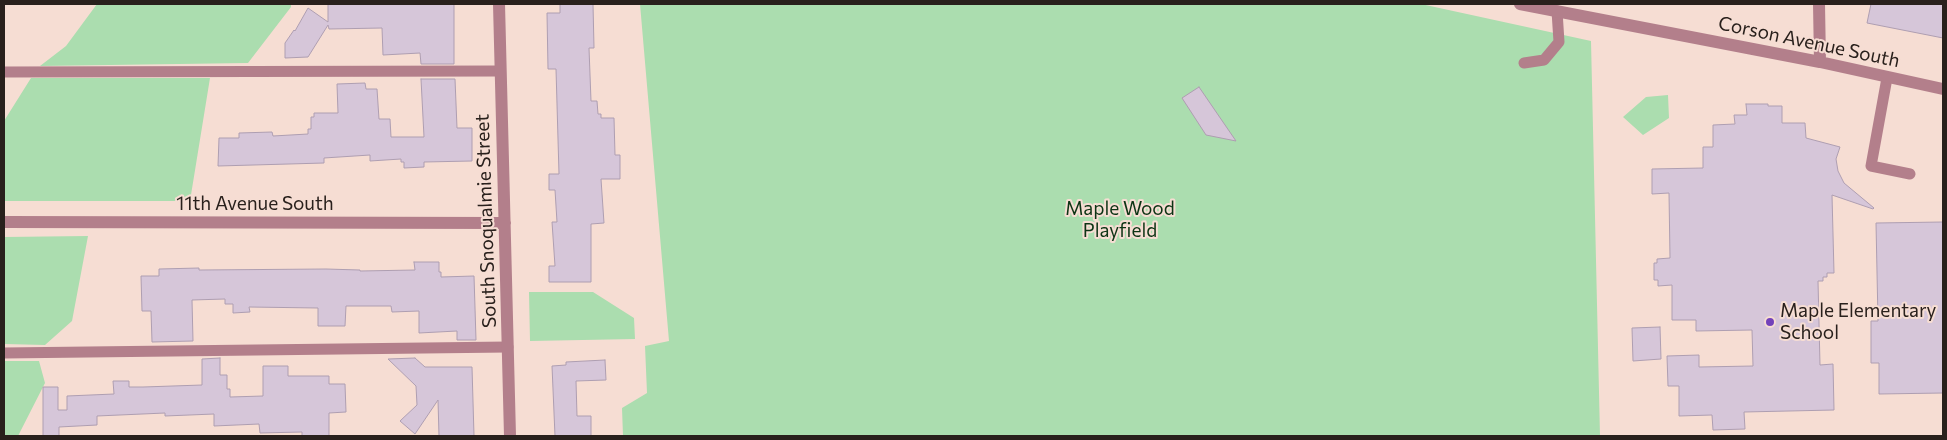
<!DOCTYPE html>
<style>
body{margin:0}
#map{position:relative;width:1947px;height:440px;overflow:hidden;background:#f6ddd3;font-family:Commissioner,sans-serif}
canvas{display:block}
.frame{position:absolute;inset:0;border:5px solid #29201c;pointer-events:none}
</style>
<div id="map">
<canvas width="1947" height="440"></canvas>
<div class="frame"></div>
</div>
<script>
const g = document.querySelector('canvas').getContext('2d');
g.lineJoin = 'round';
function paint(path, color) { g.fillStyle = color; g.fill(path, 'evenodd'); }
const shape = rows => new Path2D(rows.map(r => 'M' + r).join(''));
function trace(path, color, width, dash) { g.strokeStyle = color; g.lineWidth = width; g.lineCap = dash ? 'butt' : 'round'; g.setLineDash(dash || []); g.stroke(path); }
function write(font, color, halo, rows, align = 'center') {
  g.font = font + ' Commissioner,sans-serif'; g.lineWidth = 4; g.setLineDash([]); g.textBaseline = 'middle'; g.strokeStyle = halo; g.fillStyle = color; for (const [text, x, y, turn = 0] of rows) {
    g.save(); g.translate(x, y); g.rotate((+turn || 0) * Math.PI / 180); g.textAlign = isNaN(turn) ? turn : align; if (halo) g.strokeText(text, 0, 0); g.fillText(text, 0, 0); g.restore();
  }
}
paint(shape([
 [97,4,291,4,291,7,248,63,40,66,66,46],
 [640,4,1421,4,1591,41,1600,436,623,436,622,408,647,393,645,346,669,341],
 [31,78,210,78,190,201,4,201,4,121],
 [1668,95,1669,118,1643,135,1623,117,1646,97],
 [88,236,72,321,45,345,4,344,4,237],
 [529,292,593,292,634,318,635,339,530,341],
 [4,361,39,361,45,383,18,436,4,436]
]), '#abddaf');
const building = shape([
 [328,4,454,4,454,64,421,64,420,53,383,55,382,28,329,29,328,25,308,57,285,58,285,43,294,30,295,31,308,8,328,22,328,4],
 [560,4,593,4,594,48,589,48,591,101,597,101,598,114,601,114,601,118,614,118,615,155,620,155,620,179,601,179,604,223,591,224,591,282,549,282,549,266,555,266,552,222,557,222,555,190,549,190,549,174,559,174,556,69,548,69,547,13,560,13,560,4],
 [1871,4,1943,4,1943,38,1867,23,1871,4],
 [421,79,455,79,457,128,472,128,472,161,424,162,424,167,404,168,404,162,401,162,401,159,370,161,370,155,324,158,324,163,218,166,219,138,239,138,239,133,272,132,273,136,308,134,308,129,311,129,311,117,314,117,314,113,338,113,337,84,365,83,366,89,377,89,379,119,390,119,391,137,424,137,421,79],
 [1199,87,1236,141,1206,135,1182,98,1199,87],
 [1746,104,1768,104,1768,106,1782,106,1782,123,1805,123,1806,138,1840,147,1836,159,1838,171,1844,183,1874,208,1873,209,1832,195,1834,273,1827,273,1827,277,1823,277,1823,281,1818,281,1820,365,1833,364,1834,410,1744,412,1745,429,1713,430,1712,415,1679,416,1679,386,1668,386,1667,356,1699,355,1699,367,1753,366,1752,330,1696,331,1696,320,1672,320,1672,285,1658,286,1658,280,1654,280,1654,263,1657,263,1657,259,1670,258,1669,193,1652,194,1652,169,1703,168,1703,147,1713,147,1713,125,1735,124,1734,115,1747,115,1746,104],
 [1943,222,1943,393,1879,394,1879,363,1871,363,1871,321,1878,321,1876,223,1943,222],
 [414,262,439,262,439,272,441,272,441,277,474,276,476,340,457,340,457,331,419,333,419,311,392,312,391,306,346,306,345,326,318,326,318,308,249,307,250,312,233,313,233,304,225,304,225,299,192,300,193,341,152,342,151,311,142,311,141,276,159,276,159,269,199,268,199,270,326,269,360,270,360,271,415,270,414,262],
 [1660,327,1661,359,1633,361,1632,328,1660,327],
 [220,358,220,375,227,375,227,389,230,389,230,397,263,396,263,366,288,366,288,376,329,376,329,384,345,384,346,412,329,413,329,436,302,436,302,432,260,433,259,424,214,426,214,414,165,416,165,413,97,416,97,425,59,427,59,436,43,436,43,387,58,387,58,410,67,410,67,396,114,394,113,381,129,381,129,387,143,387,202,385,202,359,220,358],
 [415,358,425,367,472,367,474,436,439,436,438,400,415,434,400,421,417,405,416,386,388,359,415,358],
 [605,360,606,380,576,381,577,416,591,416,591,436,555,436,552,366,566,365,566,362,605,360]
]);
paint(building, '#d6c6d9');
trace(building, '#ae9eb1', 1);
trace(shape([
 [1524,63,1544,60,1559,42,1557,11],
 [4,72,500,71],
 [1887,78,1871,166,1910,174],
 [4,353,508,347]
]), '#b37f8b', 11);
trace(shape([
 [499,4,510,436],
 [1520,4,1820,62,1943,89],
 [1819,4,1820,62],
 [4,222,505,223]
]), '#b37f8b', 12);
for (const [x, y, r, color] of [
 [1770,322,5,"#7342ba"]
]) { const dot = new Path2D(); dot.arc(x, y, r, 0, 2 * Math.PI); g.fillStyle = color; g.fill(dot); trace(dot, '#f6ddd3', 2); }
write('19px', '#29201c', '#f6ddd3', [
 ["Corson Avenue South",1809,42,12],
 ["11th Avenue South",255,204],
 ["South Snoqualmie Street",486,221,-92]
]);
write('19px', '#0c3414', '#f6ddd3', [
 ["Maple Wood",1120,209],
 ["Playfield",1120,231]
]);
write('19px', '#29201c', '#f6ddd3', [
 ["Maple Elementary",1780,311],
 ["School",1780,333]
], 'left');
</script>
